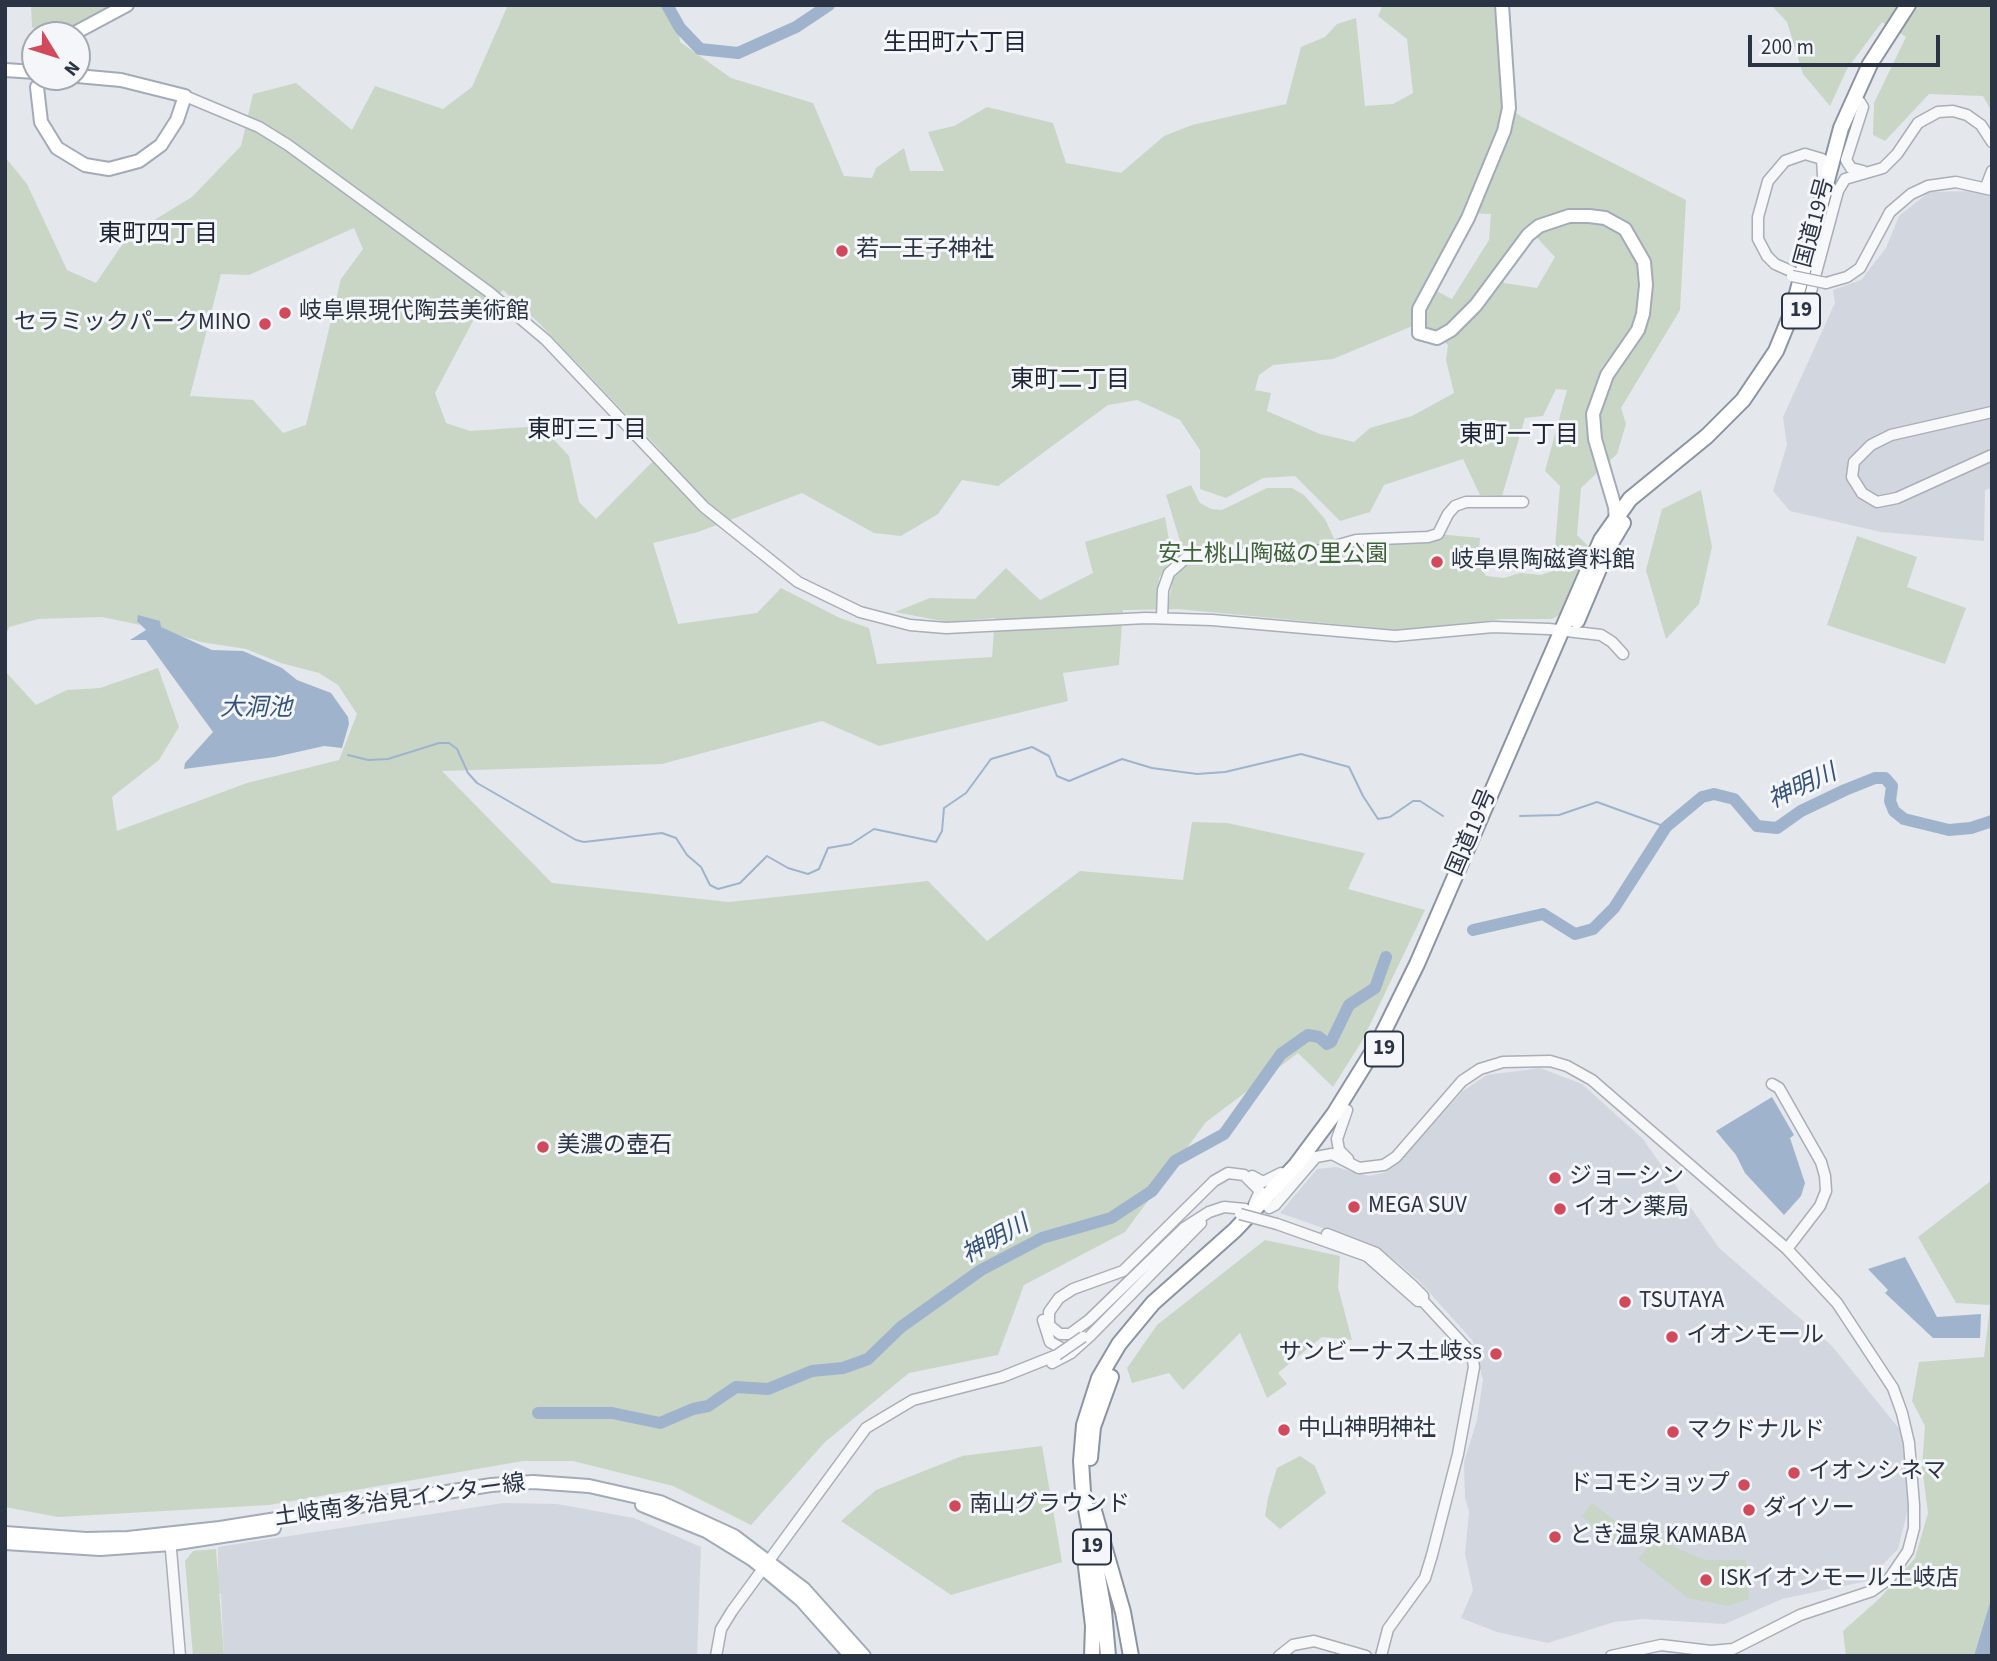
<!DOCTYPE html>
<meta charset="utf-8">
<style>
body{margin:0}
#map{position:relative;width:1997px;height:1661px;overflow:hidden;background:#e4e7ec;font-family:"Source Sans 3",sans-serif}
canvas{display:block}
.frame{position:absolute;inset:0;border:7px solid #2b3445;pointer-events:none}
.north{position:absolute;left:21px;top:21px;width:70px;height:70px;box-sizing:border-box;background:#f4f6f9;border:2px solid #a4a8b1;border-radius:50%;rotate:128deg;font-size:19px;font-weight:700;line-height:28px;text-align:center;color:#2b3445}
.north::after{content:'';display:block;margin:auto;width:24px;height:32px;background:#d1495b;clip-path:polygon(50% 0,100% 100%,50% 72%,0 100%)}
.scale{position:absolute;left:1748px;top:35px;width:192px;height:32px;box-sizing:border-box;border:4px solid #2b3445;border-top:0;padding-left:9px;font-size:21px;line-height:24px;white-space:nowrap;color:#2b3445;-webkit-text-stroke:5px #f4f6f9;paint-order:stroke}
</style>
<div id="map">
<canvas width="1997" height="1661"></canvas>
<div class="frame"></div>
<div class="north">N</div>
<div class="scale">200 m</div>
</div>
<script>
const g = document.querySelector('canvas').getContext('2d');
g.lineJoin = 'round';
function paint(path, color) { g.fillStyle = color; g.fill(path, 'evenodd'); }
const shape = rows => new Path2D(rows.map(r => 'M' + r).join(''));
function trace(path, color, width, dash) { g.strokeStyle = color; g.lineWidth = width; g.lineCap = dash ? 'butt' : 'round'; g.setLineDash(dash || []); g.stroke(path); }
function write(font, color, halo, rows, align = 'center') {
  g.font = font + ' "Source Sans 3","Noto Sans JP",sans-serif'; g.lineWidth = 6; g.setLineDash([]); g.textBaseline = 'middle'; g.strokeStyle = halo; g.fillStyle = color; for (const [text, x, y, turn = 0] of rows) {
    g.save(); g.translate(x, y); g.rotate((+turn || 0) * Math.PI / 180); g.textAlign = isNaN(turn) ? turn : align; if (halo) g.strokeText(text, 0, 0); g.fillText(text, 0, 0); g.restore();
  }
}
paint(shape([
 [1973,191,1992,197,1992,488,1985,490,1984,541,1881,532,1790,511,1773,491,1787,445,1783,417,1835,303,1833,290,1861,280,1886,248,1899,216,1929,192],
 [1540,1068,1582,1084,1643,1139,1719,1248,1832,1346,1914,1447,1917,1473,1898,1549,1867,1581,1782,1599,1725,1624,1643,1619,1614,1622,1548,1643,1497,1632,1461,1618,1473,1590,1465,1554,1469,1511,1465,1498,1464,1462,1477,1420,1483,1380,1473,1341,1419,1281,1392,1258,1363,1242,1280,1213,1317,1169,1336,1167,1369,1176,1386,1172,1399,1162,1463,1091,1487,1075],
 [503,1503,557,1504,634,1518,701,1547,697,1656,224,1656,221,1594,218,1593,218,1547]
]), '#d2d6de');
paint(shape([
 [31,5,110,5,60,35,43,35,32,27],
 [508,5,675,5,680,42,731,78,813,103,844,176,872,178,876,168,904,148,910,171,944,171,928,132,954,126,987,107,1053,123,1066,163,1121,173,1164,136,1192,125,1286,104,1301,47,1325,37,1337,24,1356,18,1365,106,1393,104,1413,93,1407,39,1378,16,1383,5,1495,5,1503,104,1522,117,1686,200,1680,310,1621,408,1626,424,1617,454,1581,488,1577,535,1588,546,1559,615,1552,619,1500,619,1433,629,1397,630,1178,609,1123,610,1119,665,1063,673,1068,701,879,746,822,721,662,764,442,771,552,883,729,902,928,881,987,941,1080,871,1183,880,1192,822,1227,823,1365,853,1348,889,1425,910,1362,1041,1333,1087,1298,1053,1206,1122,1125,1232,1024,1285,998,1355,909,1373,825,1442,751,1525,673,1486,573,1461,523,1461,269,1505,58,1517,5,1507,5,671,36,705,67,690,100,688,158,668,179,727,159,760,112,797,117,831,247,783,339,760,357,714,338,685,319,673,281,663,246,649,201,642,155,628,102,617,38,619,9,627,5,637,5,157,27,184,67,270,96,283,128,236,192,197,241,146,253,94,296,83,352,130,375,86,443,109,472,87],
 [1465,213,1491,214,1489,240,1452,299,1427,286],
 [1526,226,1555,257,1537,288,1504,283,1500,263],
 [354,228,363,249,341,279,306,425,283,433,253,400,190,396,221,274,249,275],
 [503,290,539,323,662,452,596,519,579,502,569,456,541,426,470,431,446,423,435,393,475,317],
 [1424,325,1448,345,1446,360,1454,393,1412,416,1370,428,1354,442,1320,434,1267,411,1271,393,1255,390,1259,375,1273,365,1333,359,1410,327],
 [1556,389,1567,390,1545,471,1560,486,1553,571,1541,575,1520,573,1504,578,1486,576,1478,565,1480,538,1438,534,1337,545,1325,519,1304,495,1292,488,1267,488,1222,510,1211,509,1200,503,1191,485,1166,495,1187,564,1173,578,1169,601,1156,601,1159,578,1172,558,1165,517,1085,542,1093,573,1040,600,1006,568,975,599,930,598,895,612,947,622,995,618,992,657,877,664,869,628,840,618,781,588,757,613,678,624,653,543,698,532,802,493,874,533,901,536,938,514,962,480,998,486,1108,405,1137,400,1180,420,1200,450,1200,489,1226,498,1263,478,1295,476,1340,521,1370,512,1384,485,1463,459,1480,495,1502,496,1525,418,1543,416],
 [1771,5,1992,5,1992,112,1983,96,1929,94,1885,141,1873,135,1874,103,1906,37,1882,22,1847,69,1830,106,1803,74,1787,22],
 [1701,490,1712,547,1699,604,1666,639,1646,570,1662,509],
 [1857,536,1917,557,1907,587,1966,608,1945,664,1827,625],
 [1992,1180,1992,1598,1974,1656,1846,1656,1843,1631,1880,1598,1915,1558,1928,1513,1922,1467,1925,1426,1912,1401,1919,1362,1984,1357,1990,1305,1956,1303,1918,1237],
 [1265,1240,1340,1256,1338,1287,1352,1340,1322,1337,1278,1373,1287,1384,1267,1398,1240,1333,1183,1390,1169,1373,1132,1383,1127,1368,1157,1325],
 [1042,1446,1062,1562,951,1595,841,1521,876,1490,962,1456],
 [1300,1456,1315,1466,1326,1493,1280,1529,1265,1516,1268,1498,1277,1468],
 [1592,1503,1632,1534,1622,1547,1582,1517],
 [1659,1535,1676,1548,1705,1560,1746,1560,1749,1599,1728,1606,1688,1598,1638,1559],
 [216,1549,224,1656,193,1656,185,1561,193,1551]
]), '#c9d6c5');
paint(shape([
 [138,615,160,621,161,627,212,650,243,651,282,668,297,680,331,693,348,717,349,724,342,748,324,746,275,757,184,769,185,763,213,732,146,640,130,640,146,630,137,621],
 [1772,1097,1794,1135,1790,1138,1805,1183,1801,1196,1784,1215,1745,1173,1736,1155,1716,1131],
 [1905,1257,1937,1317,1981,1314,1980,1338,1933,1338,1885,1293,1888,1290,1868,1269],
 [1992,1596,1992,1656,1974,1656]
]), '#9fb4cc');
trace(shape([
 [348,755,368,760,388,759,439,743,449,743,457,749,468,773,477,783,576,840,584,842,662,833,676,838,687,855,701,867,710,885,718,889,740,883,767,856,788,868,808,874,819,869,828,848,851,844,874,829,936,842,942,831,944,808,966,793,991,759,1032,747,1049,756,1057,776,1069,781,1122,759,1152,768,1197,774,1225,772,1301,754,1349,767,1363,796,1378,819,1390,817,1413,801,1420,801,1443,816],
 [1520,816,1559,815,1597,802,1666,827]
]), '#9fb4cc', 2);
trace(shape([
 [667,5,680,28,700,49,738,53,796,27,829,5],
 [1473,930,1543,914,1575,934,1593,929,1614,908,1666,827,1702,797,1714,794,1734,799,1757,826,1777,828,1801,811,1845,790,1875,778,1885,778,1892,786,1890,801,1894,811,1904,819,1949,830,1971,828,1992,821],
 [538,1413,612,1413,660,1423,693,1409,708,1406,736,1387,768,1389,812,1371,843,1368,868,1359,901,1327,981,1270,1042,1238,1111,1218,1152,1191,1175,1161,1224,1134,1281,1054,1308,1035,1319,1037,1327,1044,1331,1042,1349,1005,1375,988,1386,957]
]), '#9fb4cc', 12);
trace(shape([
 [37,87,40,77]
]), '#bfc3cb', 12, [12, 6]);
const minor = shape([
 [185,96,259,127,288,145,489,292,546,340,704,507,798,582,860,612,910,625,946,628,1146,618,1212,620,1395,636,1493,627,1549,629,1601,635,1612,642,1623,654],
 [1860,102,1863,107,1846,160,1851,168,1863,171],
 [1989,189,1987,184,1992,171],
 [1793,272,1775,264,1767,256,1758,239,1758,217,1768,181,1785,161,1805,154,1822,159,1823,176],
 [1826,283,1847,277,1860,268,1890,212,1911,194,1928,186,1956,182,1992,190],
 [1800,315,1806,310,1838,191,1845,179,1883,168,1897,154,1918,123,1938,112,1953,111,1967,115,1981,125,1992,142],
 [1992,412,1891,435,1871,445,1854,462,1852,477,1862,493,1877,502,1897,498,1992,455],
 [1162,618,1163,590,1169,573,1186,558,1198,554,1310,553,1356,540,1428,537,1438,534,1448,514,1455,506,1466,502,1523,502],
 [1347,1110,1337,1139,1339,1150,1348,1159],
 [1252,1176,1263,1182,1281,1173],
 [1269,1208,1275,1205,1316,1157,1332,1154,1359,1168,1384,1165,1396,1157,1462,1081,1480,1069,1503,1062,1550,1061,1567,1066,1592,1080,1787,1249],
 [1245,1209,1224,1207,1209,1212,1184,1228,1089,1320,1070,1334,1060,1334,1049,1325,1049,1312,1059,1298,1073,1289,1123,1271,1214,1181,1228,1173,1244,1175,1260,1191,1254,1204],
 [1277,1224,1367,1256,1418,1301,1423,1301,1472,1354,1474,1367,1458,1454,1432,1555,1425,1578,1388,1629,1381,1656],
 [1327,1234,1376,1253,1412,1285,1423,1296,1423,1301],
 [1043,1320,1050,1342,1061,1348],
 [1052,1363,1071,1353,1090,1336,1201,1223],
 [170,1538,180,1656],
 [716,1656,721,1629,732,1611,866,1428,913,1400,1002,1377,1057,1355],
 [1279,1656,1293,1645,1314,1641,1366,1656],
 [1611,1656,1661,1645,1711,1651,1733,1649,1800,1615,1872,1591,1889,1579,1908,1551,1914,1528,1914,1505,1909,1443,1902,1413,1893,1388,1837,1303,1787,1249,1820,1206,1826,1191,1825,1176,1821,1162,1779,1088,1772,1084]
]);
const major = shape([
 [1502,5,1509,108,1504,131,1468,218,1419,309,1419,333,1437,338,1451,330,1476,305,1528,235,1539,226,1569,216,1589,216,1605,218,1625,229,1644,262,1646,285,1643,314,1638,330,1607,375,1593,414,1595,439,1615,507,1616,523],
 [71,35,127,5],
 [5,70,35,72],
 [37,87,41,122,57,148,85,165,109,169,139,161,161,145,177,120,185,96,121,80,77,76],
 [642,1505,706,1531,753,1560,801,1600,851,1656],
 [5,1533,86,1539,128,1538,220,1528,491,1485,533,1482,589,1486,660,1502,734,1536,804,1589,864,1656],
 [5,1543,100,1549,171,1544,274,1528]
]);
const highway = shape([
 [1577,621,1607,550,1623,523],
 [1090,1458,1093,1427,1111,1377],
 [1094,1511,1123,1612,1131,1656],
 [1084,1550,1093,1626,1092,1656],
 [1108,1656,1104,1611,1083,1492,1081,1461,1084,1425,1099,1378,1119,1344,1153,1303,1235,1230,1296,1165,1334,1114,1378,1043,1417,964,1601,540,1630,499,1707,436,1743,400,1776,351,1792,312,1841,128,1870,64,1908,5]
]);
trace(minor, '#a9aeb7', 13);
trace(major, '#a3abb8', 16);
trace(highway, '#8b94a3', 18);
trace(minor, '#f7f8fa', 10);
trace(major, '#fff', 12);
trace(highway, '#fff', 14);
const minorBridge = shape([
 [1792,276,1826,283],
 [1240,1214,1277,1224],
 [1057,1355,1083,1337]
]);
trace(minorBridge, '#a9aeb7', 13, []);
trace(minorBridge, '#f7f8fa', 10);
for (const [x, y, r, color] of [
 [842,251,7,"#d1495b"],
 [285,313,7,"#d1495b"],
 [265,324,7,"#d1495b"],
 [1437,562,7,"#d1495b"],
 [543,1147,7,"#d1495b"],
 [1555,1178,7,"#d1495b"],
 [1354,1207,7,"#d1495b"],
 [1560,1209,7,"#d1495b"],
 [1625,1302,7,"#d1495b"],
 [1672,1337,7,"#d1495b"],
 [1496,1354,7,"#d1495b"],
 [1284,1430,7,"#d1495b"],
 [1673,1432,7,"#d1495b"],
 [1794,1473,7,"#d1495b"],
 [1744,1485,7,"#d1495b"],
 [955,1506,7,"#d1495b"],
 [1749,1510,7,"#d1495b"],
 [1555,1537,7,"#d1495b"],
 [1706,1580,7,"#d1495b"]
]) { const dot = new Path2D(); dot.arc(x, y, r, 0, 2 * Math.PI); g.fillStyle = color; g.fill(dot); trace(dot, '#f4f6f9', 2.5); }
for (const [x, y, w] of [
 [1801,311,38],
 [1384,1049,38],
 [1092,1547,38]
]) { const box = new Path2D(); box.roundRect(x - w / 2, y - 17.5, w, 35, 5); g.fillStyle = '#f4f6f9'; g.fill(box); trace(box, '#2b3445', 2); }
write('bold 21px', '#2b3445', null, [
 ["19",1801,311],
 ["19",1384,1049],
 ["19",1092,1547]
]);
write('23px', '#2b3445', '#f4f6f9', [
 ["国道19号",1816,223,-75],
 ["国道19号",1473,833,-67],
 ["土岐南多治見インター線",400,1502,-8]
]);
write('23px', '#2b3445', '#f4f6f9', [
 ["若一王子神社",856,251],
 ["岐阜県現代陶芸美術館",299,313],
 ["セラミックパークMINO",251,324,"right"],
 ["岐阜県陶磁資料館",1451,562],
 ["美濃の壺石",557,1147],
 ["ジョーシン",1569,1178],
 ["MEGA SUV",1368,1207],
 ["イオン薬局",1574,1209],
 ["TSUTAYA",1639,1302],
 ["イオンモール",1686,1337],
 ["サンビーナス土岐ss",1482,1354,"right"],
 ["中山神明神社",1298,1430],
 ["マクドナルド",1687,1432],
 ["イオンシネマ",1808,1473],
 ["ドコモショップ",1730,1485,"right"],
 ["南山グラウンド",969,1506],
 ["ダイソー",1763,1510],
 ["とき温泉 KAMABA",1569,1537],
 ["ISKイオンモール土岐店",1720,1580]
], 'left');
write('23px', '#3f6138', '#f4f6f9', [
 ["安土桃山陶磁の里公園",1273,556]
]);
write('24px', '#1d2536', '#f4f6f9', [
 ["生田町六丁目",955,45],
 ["東町四丁目",158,236],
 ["東町二丁目",1070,382],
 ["東町三丁目",587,432],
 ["東町一丁目",1519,437]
]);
write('italic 24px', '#34527a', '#f4f6f9', [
 ["大洞池",256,710],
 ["神明川",1803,788,-25],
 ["神明川",996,1241,-29]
]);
</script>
